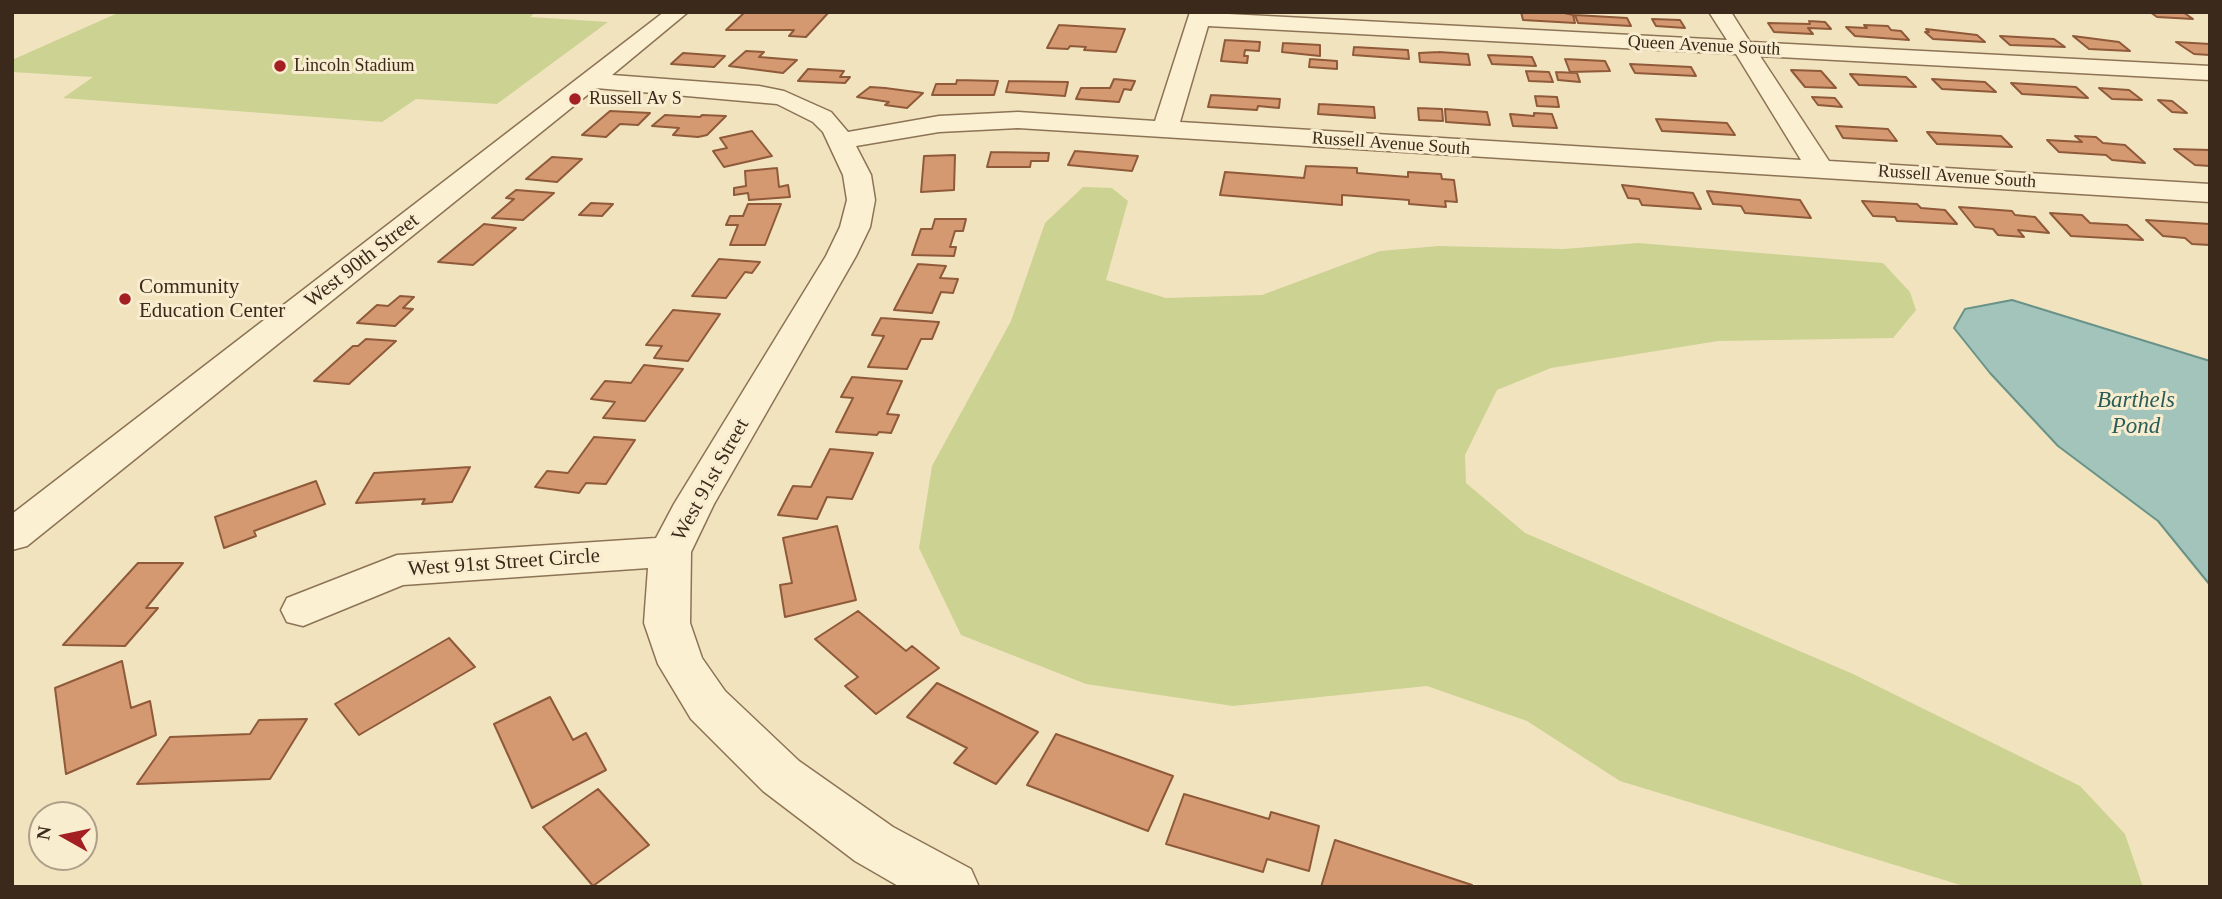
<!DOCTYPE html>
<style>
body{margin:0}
#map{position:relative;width:2222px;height:899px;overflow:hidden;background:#f2e3bf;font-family:Georgia,serif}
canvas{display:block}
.frame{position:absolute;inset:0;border:14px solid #3b2a1b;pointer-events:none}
.north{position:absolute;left:28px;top:801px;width:70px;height:70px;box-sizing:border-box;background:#f9edd0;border:2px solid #ad9f88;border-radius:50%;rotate:279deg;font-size:19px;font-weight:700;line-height:28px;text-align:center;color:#3b2a1b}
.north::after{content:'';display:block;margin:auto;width:24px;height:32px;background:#a31f21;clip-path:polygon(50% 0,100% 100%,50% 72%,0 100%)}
</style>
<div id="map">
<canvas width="2222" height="899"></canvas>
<div class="frame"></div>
<div class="north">N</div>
</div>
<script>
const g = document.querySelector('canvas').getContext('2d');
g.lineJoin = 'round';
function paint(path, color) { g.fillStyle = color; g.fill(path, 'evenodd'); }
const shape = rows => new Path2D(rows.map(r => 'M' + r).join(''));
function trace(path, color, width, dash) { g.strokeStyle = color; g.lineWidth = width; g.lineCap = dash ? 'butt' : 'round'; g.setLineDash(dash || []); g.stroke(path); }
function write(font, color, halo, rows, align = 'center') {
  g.font = font + ' Georgia,serif'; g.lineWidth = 6; g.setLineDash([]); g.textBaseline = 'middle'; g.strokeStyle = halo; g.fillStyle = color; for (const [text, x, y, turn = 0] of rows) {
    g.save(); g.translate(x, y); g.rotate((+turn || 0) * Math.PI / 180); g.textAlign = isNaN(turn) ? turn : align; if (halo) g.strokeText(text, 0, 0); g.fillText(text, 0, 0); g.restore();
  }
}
paint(shape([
 [120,12,536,12,530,17,608,22,497,104,416,99,382,122,63,98,93,77,12,72,12,60],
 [1083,187,1112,188,1128,201,1106,280,1166,298,1262,295,1380,251,1439,246,1564,249,1638,243,1883,263,1910,292,1916,310,1893,338,1718,341,1551,368,1497,390,1465,455,1466,483,1525,533,1853,674,2080,786,2125,834,2143,887,1967,887,1620,781,1527,721,1427,686,1233,706,1086,684,961,635,919,548,932,466,1011,321,1045,223]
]), '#cbd292');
const water = shape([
 [2012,300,2210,361,2210,585,2158,521,2058,446,1990,373,1954,328,1965,309,2012,300]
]);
paint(water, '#a3c4ba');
trace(water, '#699388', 2);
const building = shape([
 [745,12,808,13,829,12,806,37,789,36,794,30,726,30,745,12],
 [1521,12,1560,12,1573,15,1575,23,1523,20,1521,12],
 [2150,12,2183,12,2193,19,2157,17,2150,12],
 [1575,15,1627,18,1631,26,1578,23,1575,15],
 [1652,19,1680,20,1685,28,1656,26,1652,19],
 [1809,21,1825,22,1831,29,1808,28,1813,34,1774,32,1768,23,1810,24,1809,21],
 [1059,25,1125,29,1116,52,1084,50,1086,47,1070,46,1068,49,1047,48,1059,25],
 [1864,25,1888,26,1891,30,1901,31,1909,40,1855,36,1846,27,1867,28,1864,25],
 [1926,29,1977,35,1985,42,1933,39,1925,32,1929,32,1926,29],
 [2000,36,2054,39,2065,47,2010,45,2000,36],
 [2073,36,2119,42,2130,51,2089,49,2073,36],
 [1225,40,1260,42,1259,51,1245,50,1244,56,1248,56,1247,63,1221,61,1225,40],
 [2176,42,2210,44,2210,55,2194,54,2176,42],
 [1283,43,1320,45,1320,56,1282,52,1283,43],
 [1354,47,1408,50,1409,59,1353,55,1354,47],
 [746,51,764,52,759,57,797,60,783,73,729,66,746,51],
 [1439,52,1468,54,1470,65,1420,62,1419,53,1439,52],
 [683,53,725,56,714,67,671,64,683,53],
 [1488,55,1532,57,1536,66,1492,64,1488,55],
 [1310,59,1337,61,1337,69,1309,67,1310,59],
 [1565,59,1605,61,1610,71,1570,72,1565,59],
 [1630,64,1691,67,1696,76,1635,73,1630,64],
 [808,69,844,71,840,77,850,77,845,83,798,81,808,69],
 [1791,70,1821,71,1836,88,1805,87,1791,70],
 [1526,71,1549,72,1553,82,1529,81,1526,71],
 [1556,72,1577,73,1580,82,1558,80,1556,72],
 [1850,74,1906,77,1916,87,1859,85,1850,74],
 [1114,79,1135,81,1131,90,1124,89,1119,102,1076,99,1081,88,1110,88,1114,79],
 [1932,79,1985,82,1996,92,1942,89,1932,79],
 [957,80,998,81,994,95,932,95,936,84,956,84,957,80],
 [1009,81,1068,82,1065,96,1006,92,1009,81],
 [2011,83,2076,87,2088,98,2022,94,2011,83],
 [870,87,885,88,923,93,907,108,885,105,889,102,857,97,870,87],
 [2099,88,2129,90,2142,100,2112,99,2099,88],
 [1211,95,1280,99,1279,108,1258,106,1257,110,1208,107,1211,95],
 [1535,96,1557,97,1559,107,1537,106,1535,96],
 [1812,97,1835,98,1842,107,1818,105,1812,97],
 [2158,100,2172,101,2187,113,2172,112,2158,100],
 [1319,104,1374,107,1375,118,1318,114,1319,104],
 [1418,108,1442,109,1443,121,1419,120,1418,108],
 [1445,109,1487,112,1490,125,1446,122,1445,109],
 [610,111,650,113,638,125,620,124,606,137,582,135,610,111],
 [1534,113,1552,114,1557,128,1513,126,1510,114,1534,116,1534,113],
 [665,115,700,117,702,115,726,116,707,135,698,137,673,135,679,128,652,126,665,115],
 [1656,119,1727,123,1735,135,1662,131,1656,119],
 [1836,126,1888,129,1897,141,1843,138,1836,126],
 [752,131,772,156,724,167,713,151,727,148,720,138,752,131],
 [1927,132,2001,136,2012,147,1937,144,1927,132],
 [2075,136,2096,137,2103,143,2125,145,2145,163,2112,160,2106,155,2059,152,2047,140,2082,142,2075,136],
 [2174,149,2210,150,2210,166,2195,165,2174,149],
 [1075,151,1138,156,1132,171,1068,165,1075,151],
 [991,152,1049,153,1048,161,1031,161,1030,167,987,167,991,152],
 [955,155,954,190,921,192,924,156,955,155],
 [552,157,582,159,557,182,526,179,552,157],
 [1306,166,1357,168,1357,173,1408,177,1408,172,1441,174,1442,179,1454,180,1457,202,1445,201,1446,207,1409,204,1409,200,1342,195,1342,205,1220,195,1225,172,1304,178,1306,166],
 [777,168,779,187,788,185,790,197,749,200,748,193,734,195,734,188,746,186,745,171,777,168],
 [1622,185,1693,193,1701,209,1642,205,1639,199,1628,198,1622,185],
 [516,190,554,193,523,220,492,218,514,199,506,198,516,190],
 [1707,191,1800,200,1811,218,1745,213,1741,206,1713,204,1707,191],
 [1862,201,1917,204,1921,208,1945,210,1957,224,1897,221,1895,217,1873,216,1862,201],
 [591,203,613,204,602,216,579,215,591,203],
 [748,204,781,204,765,245,730,245,738,225,726,225,730,216,743,216,748,204],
 [1959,207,2012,211,2015,215,2035,217,2049,233,2018,230,2024,237,1998,235,1993,229,1975,227,1959,207],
 [2050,213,2082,215,2090,223,2127,225,2143,240,2071,236,2050,213],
 [935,219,966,219,963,231,955,231,950,247,956,247,954,256,912,255,921,229,932,229,935,219],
 [2146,220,2210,224,2210,245,2192,244,2185,238,2163,236,2146,220],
 [484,224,516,228,473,265,438,262,484,224],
 [719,259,760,262,752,273,745,272,726,298,692,296,719,259],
 [918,264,946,266,940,278,958,279,953,293,941,292,932,313,894,310,918,264],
 [400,296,414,297,403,308,413,309,395,326,357,323,377,305,388,306,400,296],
 [673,310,720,314,688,361,654,358,662,346,646,345,673,310],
 [881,318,939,322,932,339,921,339,907,369,868,367,884,336,872,335,881,318],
 [366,339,396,341,349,384,314,381,353,346,358,346,366,339],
 [644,365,683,369,645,421,603,418,615,402,591,399,605,381,631,383,644,365],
 [852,377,902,381,887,414,899,415,891,433,879,432,877,435,836,432,853,398,841,397,852,377],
 [594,437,635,440,606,484,586,483,579,493,535,487,547,471,568,473,594,437],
 [830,449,873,453,852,499,827,497,817,519,778,515,793,486,811,487,830,449],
 [470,467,452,502,422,504,425,499,356,503,374,473,470,467],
 [316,481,325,504,254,531,256,536,224,548,215,517,316,481],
 [837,526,856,600,785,617,780,585,792,583,783,538,837,526],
 [138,563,183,563,146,608,158,608,125,646,63,645,138,563],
 [858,611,906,651,912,646,939,668,876,714,845,686,858,677,815,639,858,611],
 [449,638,475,667,359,735,335,704,449,638],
 [122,661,131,708,150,701,156,735,66,774,55,688,122,661],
 [937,683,1038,732,996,784,954,763,967,748,907,717,937,683],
 [550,697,573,740,586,733,606,770,532,808,494,724,550,697],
 [307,719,270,779,137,784,170,737,250,734,259,720,307,719],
 [1056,734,1173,776,1148,831,1027,785,1056,734],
 [598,789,649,845,593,886,543,827,598,789],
 [1184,794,1269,819,1271,812,1319,826,1309,871,1267,859,1263,872,1166,844,1184,794],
 [1335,840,1472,885,1471,887,1321,887,1335,840]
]);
paint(building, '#d59971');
trace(building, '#8f5a39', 2);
const minor = shape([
 [664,12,688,12,612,75,759,86,784,91,831,112,848,132,939,116,1018,112,1155,121,1190,12,1727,40,1709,12,1731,12,1750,42,2210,66,2210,80,1760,56,1829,161,2210,184,2210,202,1018,128,939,132,856,146,871,175,875,200,870,227,856,256,714,504,691,552,690,623,702,658,725,691,799,761,893,827,971,869,979,887,900,887,855,861,763,791,691,719,658,664,644,623,648,568,403,585,303,626,287,622,281,610,287,598,397,555,656,538,674,504,826,256,840,227,847,200,843,175,823,132,813,122,777,104,596,88,27,546,12,550,12,514,664,12],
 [1208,26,1736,54,1801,160,1180,122,1208,26]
]);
trace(minor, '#8d7355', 3);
paint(minor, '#fcf0d3');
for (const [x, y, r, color] of [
 [280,66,7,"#a31f21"],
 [575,99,7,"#a31f21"],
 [125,299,7,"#a31f21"]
]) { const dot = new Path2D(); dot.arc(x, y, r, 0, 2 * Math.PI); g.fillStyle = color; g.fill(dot); trace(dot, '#f9edd0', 2.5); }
write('18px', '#3b2a1b', '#f9edd0', [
 ["Queen Avenue South",1704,46,3],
 ["Russell Avenue South",1391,144,4],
 ["Russell Avenue South",1957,177,4]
]);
write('18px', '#3b2a1b', '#f9edd0', [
 ["Lincoln Stadium",294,66],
 ["Russell Av S",589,99]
], 'left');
write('21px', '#3b2a1b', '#f9edd0', [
 ["West 90th Street",362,261,-38],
 ["West 91st Street",711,480,-61],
 ["West 91st Street Circle",504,563,-4]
]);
write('21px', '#3b2a1b', '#f9edd0', [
 ["Community",139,287],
 ["Education Center",139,311]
], 'left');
write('italic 23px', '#295d59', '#f9edd0', [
 ["Barthels",2136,401],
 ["Pond",2136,427]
]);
</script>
